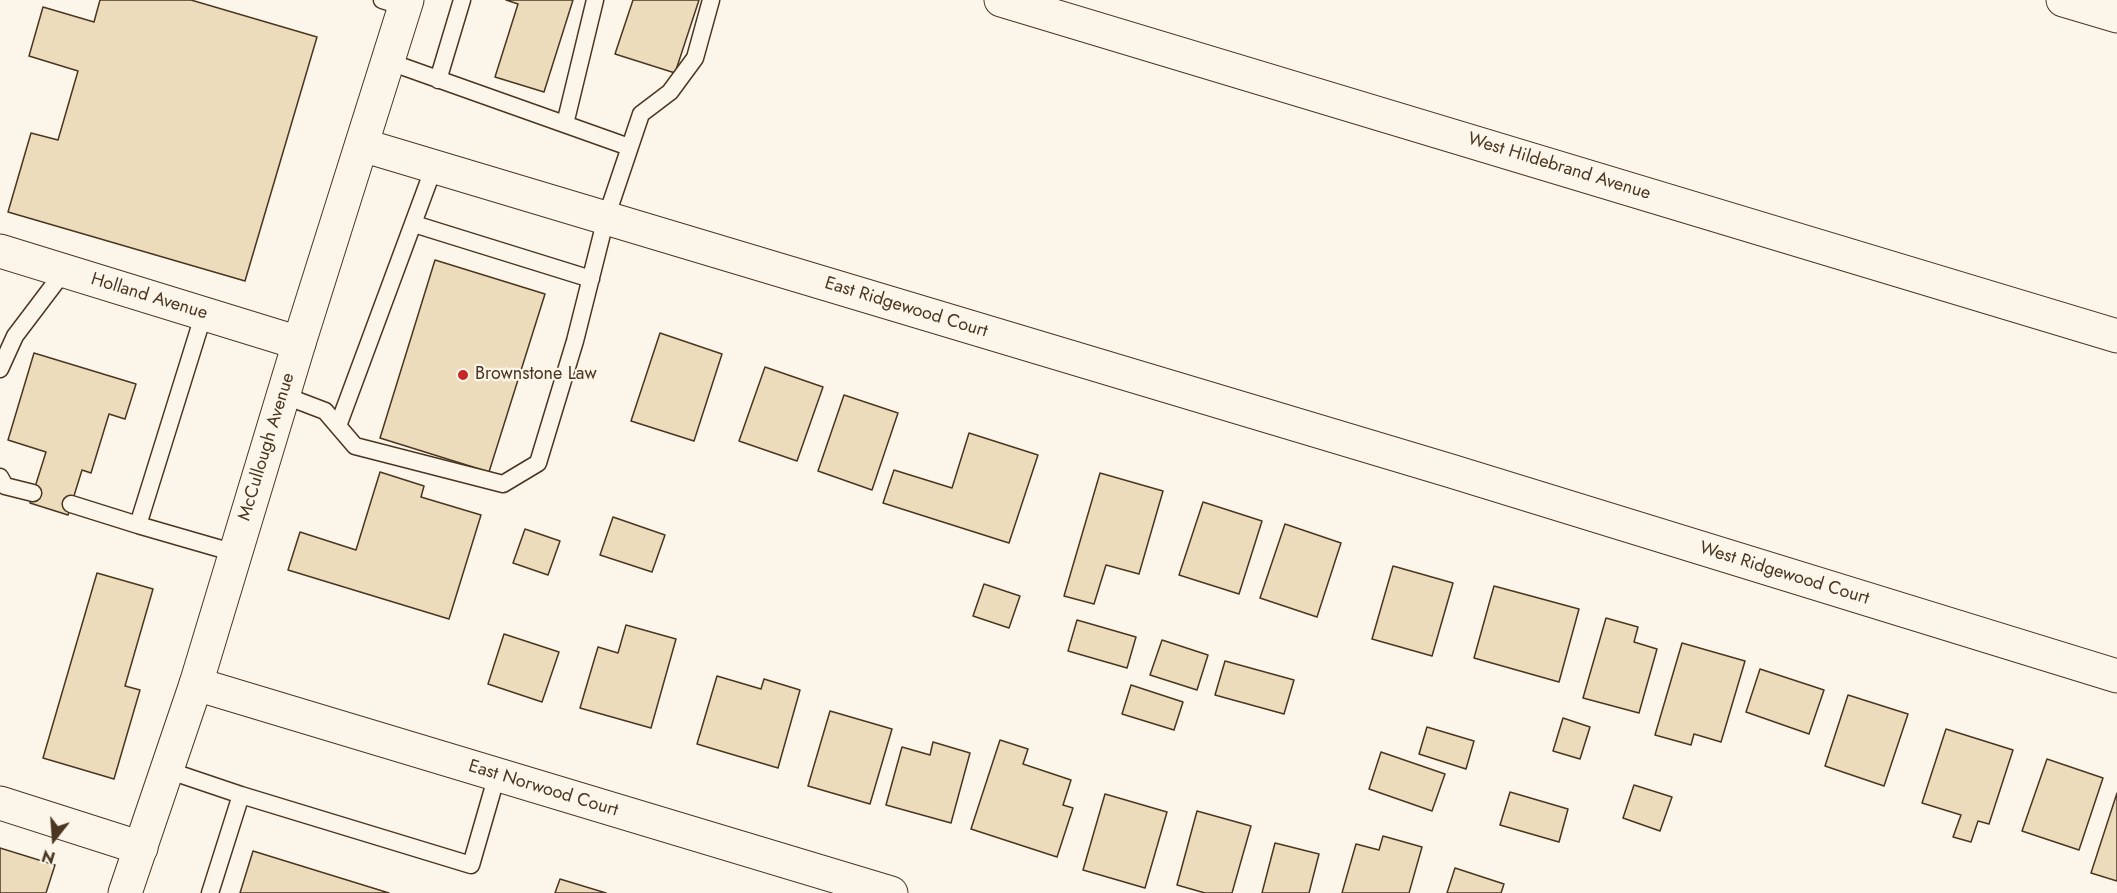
<!DOCTYPE html>
<style>
body{margin:0}
#map{position:relative;width:2117px;height:893px;overflow:hidden;background:#fbf6e9;font-family:Jost,sans-serif}
canvas{display:block}
.north{position:absolute;left:24px;top:809px;width:60px;height:60px;-webkit-text-stroke:4px #fbf6e9;paint-order:stroke;rotate:197deg;font-size:16px;font-weight:700;line-height:24px;text-align:center;color:#4a3520}
.north::after{content:'';display:block;margin:auto;width:21px;height:27px;background:#4a3520;clip-path:polygon(50% 0,100% 100%,50% 72%,0 100%)}
</style>
<div id="map">
<canvas width="2117" height="893"></canvas>
<div class="north">N</div>
</div>
<script>
const g = document.querySelector('canvas').getContext('2d');
g.lineJoin = 'round';
function paint(path, color) { g.fillStyle = color; g.fill(path, 'evenodd'); }
const shape = rows => new Path2D(rows.map(r => 'M' + r).join(''));
function trace(path, color, width, dash) { g.strokeStyle = color; g.lineWidth = width; g.lineCap = dash ? 'butt' : 'round'; g.setLineDash(dash || []); g.stroke(path); }
function write(font, color, halo, rows, align = 'center') {
  g.font = font + ' Jost,sans-serif'; g.lineWidth = 4.5; g.setLineDash([]); g.textBaseline = 'middle'; g.strokeStyle = halo; g.fillStyle = color; for (const [text, x, y, turn = 0] of rows) {
    g.save(); g.translate(x, y); g.rotate((+turn || 0) * Math.PI / 180); g.textAlign = isNaN(turn) ? turn : align; if (halo) g.strokeText(text, 0, 0); g.fillText(text, 0, 0); g.restore();
  }
}
const building = shape([
 [100,0,191,0,317,37,245,281,8,212,31,133,58,140,78,71,29,56,43,7,94,22,100,0],
 [506,0,573,0,544,92,495,77,518,4,506,0],
 [633,0,699,0,675,73,615,54,633,0],
 [435,260,545,294,489,472,380,438,435,260],
 [660,333,722,354,694,441,631,421,660,333],
 [34,353,136,384,125,419,109,414,91,473,82,470,68,515,30,503,46,452,8,440,34,353],
 [765,367,823,387,797,461,739,441,765,367],
 [844,395,898,413,872,490,818,471,844,395],
 [969,433,1038,455,1009,543,883,503,894,470,952,488,969,433],
 [380,472,424,486,421,497,481,515,449,619,288,570,300,532,356,550,380,472],
 [1100,473,1163,491,1139,574,1106,565,1094,604,1064,596,1100,473],
 [1203,502,1262,521,1239,594,1179,575,1203,502],
 [613,517,665,535,652,572,600,555,613,517],
 [1285,524,1341,543,1317,617,1260,598,1285,524],
 [525,529,560,541,548,575,513,563,525,529],
 [1393,566,1453,583,1432,656,1372,639,1393,566],
 [97,573,153,589,125,686,140,690,114,779,43,758,97,573],
 [984,584,1020,596,1009,628,973,616,984,584],
 [1494,586,1579,609,1559,682,1474,658,1494,586],
 [1606,618,1638,627,1634,642,1657,649,1639,713,1583,698,1606,618],
 [1077,620,1136,637,1127,668,1068,651,1077,620],
 [626,625,676,639,651,728,580,708,598,647,618,653,626,625],
 [504,634,559,652,542,702,488,684,504,634],
 [1162,640,1208,655,1197,690,1150,675,1162,640],
 [1682,643,1745,661,1721,742,1694,734,1691,745,1655,735,1682,643],
 [1225,661,1294,680,1284,714,1215,695,1225,661],
 [1760,669,1824,690,1809,734,1746,712,1760,669],
 [717,676,761,689,764,679,800,690,778,768,697,744,717,676],
 [1131,685,1183,702,1174,730,1122,714,1131,685],
 [1848,695,1908,714,1884,786,1825,766,1848,695],
 [830,711,892,729,870,804,808,786,830,711],
 [1563,718,1590,727,1580,759,1553,751,1563,718],
 [1427,727,1474,741,1466,769,1419,754,1427,727],
 [1946,729,2013,750,1989,824,1978,821,1971,842,1953,837,1961,815,1922,803,1946,729],
 [1000,740,1028,749,1023,764,1071,780,1063,805,1073,808,1057,857,971,829,1000,740],
 [933,742,970,753,951,823,886,805,902,747,930,755,933,742],
 [1381,752,1445,774,1432,811,1369,789,1381,752],
 [2047,759,2103,778,2079,850,2022,831,2047,759],
 [1634,785,1672,797,1660,831,1623,818,1634,785],
 [1510,792,1568,809,1559,842,1500,825,1510,792],
 [2117,793,2117,881,2091,873,2117,793],
 [1105,794,1167,812,1145,888,1083,870,1105,794],
 [1197,811,1251,826,1232,893,1205,893,1177,885,1197,811],
 [1383,836,1422,847,1409,893,1342,893,1356,844,1379,850,1383,836],
 [1275,843,1319,854,1309,893,1262,893,1275,843],
 [0,848,55,865,46,893,0,893,0,848],
 [253,851,389,893,240,893,253,851],
 [1455,868,1504,884,1501,893,1447,893,1455,868],
 [560,879,606,893,555,893,560,879]
]);
paint(building, '#ecdcbc');
trace(building, '#4a3520', 1.5);
const lane = shape([
 [382,0,405,7],
 [387,61,629,147],
 [438,80,462,0],
 [565,124,595,0],
 [414,224,591,279],
 [204,313,138,525,235,553],
 [0,369,15,336,65,270],
 [283,395,325,411,355,446,503,484,538,463,575,341,606,218,641,114,670,92,695,58,711,0],
 [338,426,434,167],
 [0,477,5,486,33,493],
 [71,504,138,525],
 [167,770,241,795],
 [210,893,241,795,471,865,497,775]
]);
const street = shape([
 [2063,0,2117,16],
 [362,145,1451,471,2117,676],
 [0,251,299,343],
 [196,684,891,893],
 [0,803,141,848]
]);
const secondary = shape([
 [1001,0,2117,336],
 [125,893,196,684,299,343,407,0]
]);
trace(lane, '#4a3520', 19);
trace(street, '#4a3520', 35);
trace(secondary, '#4a3520', 35);
trace(lane, '#fbf6e9', 16);
trace(street, '#fbf6e9', 33);
trace(secondary, '#fbf6e9', 33);
for (const [x, y, r, color] of [
 [463,375,6,"#c62828"]
]) { const dot = new Path2D(); dot.arc(x, y, r, 0, 2 * Math.PI); g.fillStyle = color; g.fill(dot); trace(dot, '#fbf6e9', 2); }
write('18px', '#4a3520', '#fbf6e9', [
 ["West Hildebrand Avenue",1559,167,17],
 ["Holland Avenue",149,297,17],
 ["East Ridgewood Court",906,308,17],
 ["McCullough Avenue",267,447,-73],
 ["West Ridgewood Court",1784,574,17],
 ["East Norwood Court",543,789,17]
]);
write('18px', '#4a3520', '#fbf6e9', [
 ["Brownstone Law",475,375]
], 'left');
</script>
